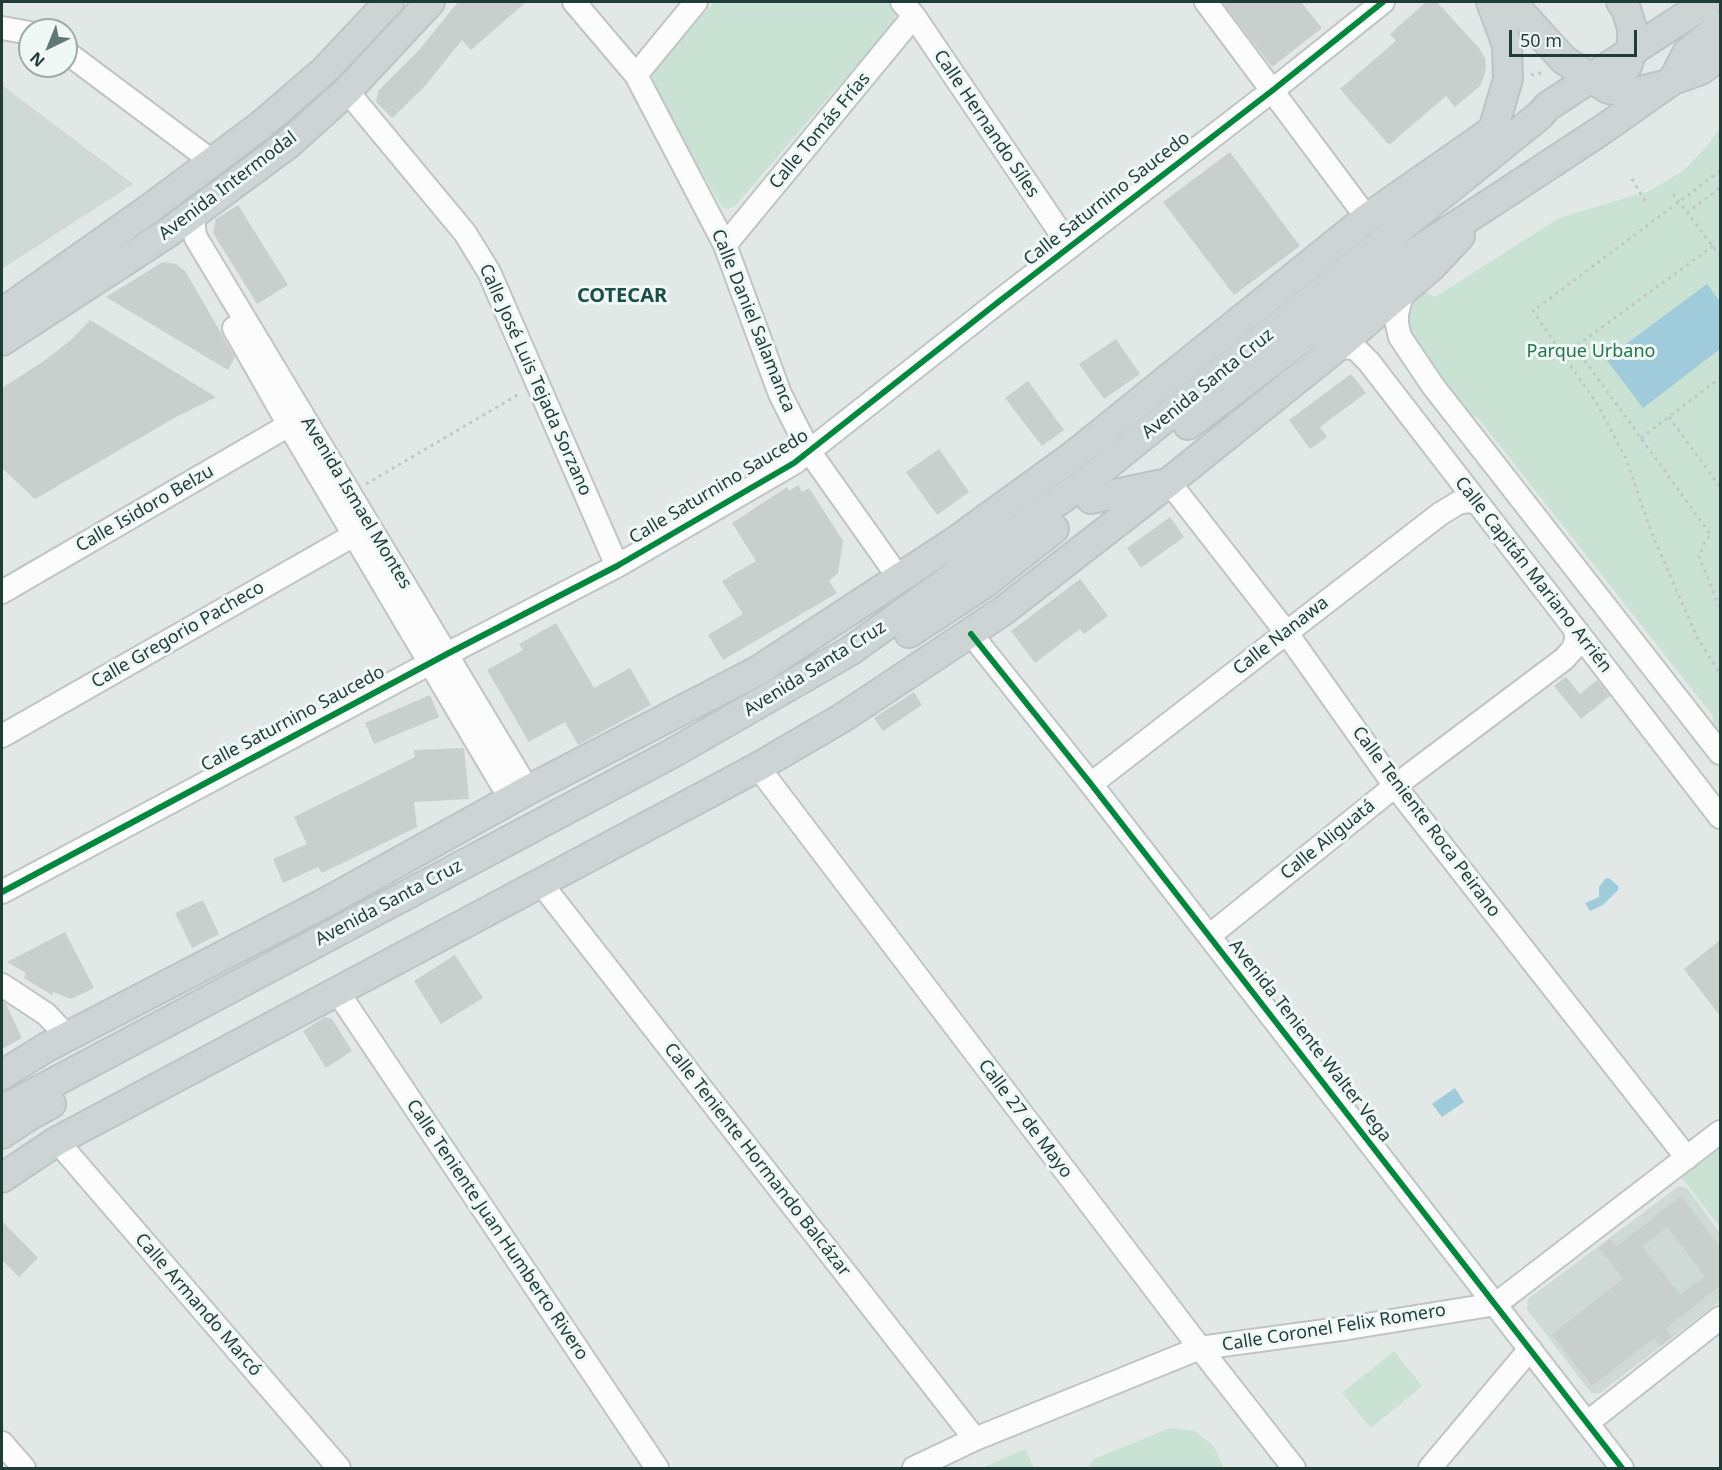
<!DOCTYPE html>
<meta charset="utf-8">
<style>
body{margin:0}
#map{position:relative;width:1722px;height:1470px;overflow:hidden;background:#e2e8e6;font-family:"Noto Sans",sans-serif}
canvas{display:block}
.frame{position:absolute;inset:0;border:3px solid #1f3c38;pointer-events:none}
.north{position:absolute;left:18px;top:18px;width:60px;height:60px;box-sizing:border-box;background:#eff8f4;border:2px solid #9cada9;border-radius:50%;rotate:223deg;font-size:16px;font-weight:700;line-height:24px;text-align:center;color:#1f3c38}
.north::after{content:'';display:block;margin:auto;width:21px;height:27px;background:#637875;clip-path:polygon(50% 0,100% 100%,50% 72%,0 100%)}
.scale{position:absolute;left:1509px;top:30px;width:128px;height:27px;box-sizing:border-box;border:3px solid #1f3c38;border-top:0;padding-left:8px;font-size:18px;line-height:21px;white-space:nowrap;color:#1f3c38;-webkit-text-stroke:4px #eff8f4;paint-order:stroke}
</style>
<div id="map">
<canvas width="1722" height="1470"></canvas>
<div class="frame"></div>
<div class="north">N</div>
<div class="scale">50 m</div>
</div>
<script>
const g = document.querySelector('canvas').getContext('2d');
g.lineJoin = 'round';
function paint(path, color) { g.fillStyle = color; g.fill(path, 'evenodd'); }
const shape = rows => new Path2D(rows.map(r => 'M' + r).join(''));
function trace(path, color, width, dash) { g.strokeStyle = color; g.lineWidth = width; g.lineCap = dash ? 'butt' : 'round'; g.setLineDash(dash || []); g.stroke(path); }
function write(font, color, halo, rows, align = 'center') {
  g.font = font + ' "Noto Sans",sans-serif'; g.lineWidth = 6; g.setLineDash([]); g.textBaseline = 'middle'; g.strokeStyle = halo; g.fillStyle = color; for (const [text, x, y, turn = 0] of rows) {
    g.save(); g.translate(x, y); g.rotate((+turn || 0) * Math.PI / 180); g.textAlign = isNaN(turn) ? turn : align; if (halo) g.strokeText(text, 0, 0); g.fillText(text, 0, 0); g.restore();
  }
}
paint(shape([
 [2,85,133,184,2,269],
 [1679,1186,1687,1188,1720,1233,1720,1301,1600,1393,1591,1393,1527,1309,1528,1299]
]), '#cfdad6');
paint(shape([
 [714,2,892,2,898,10,892,24,735,206,728,209,722,207,654,89,652,73],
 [1720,128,1720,739,1713,729,1713,716,1478,418,1456,407,1407,339,1405,320,1409,301,1422,290,1435,297,1559,218,1649,191,1683,171,1707,146],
 [1720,1140,1720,1227,1678,1173],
 [1394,1351,1422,1386,1371,1428,1342,1393],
 [1170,1428,1195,1431,1214,1446,1224,1468,1087,1468,1094,1459],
 [1025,1449,1034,1468,982,1468]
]), '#cae2d4');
paint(shape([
 [1707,284,1720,302,1720,349,1643,408,1606,359],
 [1609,878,1618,886,1618,890,1603,905,1590,911,1585,903,1599,897,1599,887,1605,879],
 [1455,1088,1464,1102,1442,1117,1432,1104]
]), '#9fcbda');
paint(shape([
 [458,2,526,2,471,50,462,40,424,87,392,118,376,102,378,91,419,50],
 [1222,2,1301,2,1322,28,1272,67],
 [1426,2,1437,2,1479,48,1485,58,1486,68,1484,77,1480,86,1455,107,1446,96,1389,145,1340,89,1396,41,1390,34],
 [1230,152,1300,246,1234,295,1163,202],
 [238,205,288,285,257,304,213,233,216,219],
 [163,262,176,264,185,271,235,357,228,370,106,297],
 [90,320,216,397,176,417,35,499,2,468,2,388,44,361,71,340],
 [1116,339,1140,374,1104,399,1079,364],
 [1351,374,1366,393,1320,427,1327,437,1310,449,1289,420],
 [1028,381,1064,430,1042,446,1005,398],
 [939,449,969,492,937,515,906,472],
 [798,485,802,492,809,488,843,541,838,573,829,581,837,593,723,660,708,635,743,614,722,581,756,561,732,523,787,487,789,491],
 [1170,517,1184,537,1141,568,1127,548],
 [1080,579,1108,616,1084,634,1080,629,1035,663,1011,631],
 [556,623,594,688,630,668,651,705,578,745,565,722,529,742,487,670,523,650,519,644],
 [1566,677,1580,694,1597,680,1610,696,1581,719,1554,686],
 [914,692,922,705,883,731,874,718],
 [430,695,439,717,374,744,365,723],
 [464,748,469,799,414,802,417,827,322,873,318,867,283,883,273,859,307,844,294,817,415,757,414,750],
 [203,900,219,934,192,948,175,913],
 [65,932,94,988,71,999,53,992,52,995,24,978,26,973,7,962],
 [1720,940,1720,1016,1684,969],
 [455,955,483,998,441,1024,414,981],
 [2,1001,6,1004,22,1038,2,1049],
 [325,1017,332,1019,352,1051,326,1068,303,1031],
 [1681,1196,1720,1247,1720,1286,1666,1328,1672,1337,1660,1346,1654,1338,1592,1386,1552,1334,1623,1279,1599,1248,1610,1239,1617,1246],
 [1667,1227,1705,1276,1680,1295,1642,1246],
 [2,1221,38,1258,19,1277,2,1260]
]), '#c9cfcd');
const minor = shape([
 [574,2,636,75,725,245,780,394,809,451,899,578],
 [902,2,914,16,1070,247],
 [1206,2,1367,218],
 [2,28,30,33],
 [66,52,213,162],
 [636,75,696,2],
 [347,91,465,233,489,272,617,566],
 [194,214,194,230,196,238,528,790],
 [725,245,914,16],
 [1403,290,1397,314,1397,324,1400,337,1433,386,1720,753],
 [234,328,289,425,511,800],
 [1337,347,1355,348,1369,362,1720,817],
 [1169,482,1286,632,1395,786,1687,1158],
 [2,592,289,425],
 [971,634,1091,784,1622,1468],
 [2,736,354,535],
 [758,767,1200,1348,1294,1468],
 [1091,784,1440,514,1458,503,1468,501,1477,503],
 [540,882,975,1439],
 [2,892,447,654,617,566,794,463,997,303,1273,90,1383,2],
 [1209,936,1395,786,1564,659,1573,649,1577,637,1574,628],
 [2,985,46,1014,68,1037],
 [337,991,657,1468],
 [57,1141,339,1468],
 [1587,1423,1720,1318],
 [2,1443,24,1468],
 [914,1468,975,1439,1200,1348,1348,1328,1496,1304,1720,1132],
 [1430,1468,1530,1349]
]);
const major = shape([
 [1511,2,1564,60,1608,89,1633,93,1660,86],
 [1621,2,1626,9,1632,28,1632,52,1627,66],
 [1673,80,1687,53,1720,26],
 [1486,146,1493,130,1508,79,1507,45,1491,2],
 [2,313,149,209,260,126,325,70,389,2],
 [2,341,169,232,287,145,347,91,430,2],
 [1188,425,1413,254,1599,132,1673,80,1701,70,1720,55],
 [1091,499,1163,484],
 [909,633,984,584,1054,529],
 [2,1075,47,1047,332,899,528,790,759,670,954,542,1074,455,1367,218,1493,130],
 [2,1110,671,754,850,651,1092,477,1539,116,1548,106,1707,2],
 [2,1134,29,1116,51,1104],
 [2,1178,57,1141,758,767,842,718,1003,611,1169,482,1337,347,1432,266,1460,236]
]);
trace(minor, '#bfc5c3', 26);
trace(major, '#bbc5c3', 32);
trace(shape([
 [1531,75,1545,72],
 [1720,171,1533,311,1599,407,1626,459,1652,534,1697,637,1720,674],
 [1632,179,1647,204],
 [1673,194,1720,256],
 [1687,213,1720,188],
 [1713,246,1575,347,1711,535,1705,541,1699,557,1720,608],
 [1669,417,1720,487],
 [1641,438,1720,378],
 [366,484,521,393]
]), '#bfc8c7', 3, [3, 4.5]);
trace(minor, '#fbfcfb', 22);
trace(major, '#ccd5d4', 28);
trace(shape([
 [971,634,1091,784,1622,1468],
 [2,892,447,654,617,566,794,463,997,303,1273,90,1383,2]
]), '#00873e', 6);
write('18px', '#1f3c38', '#eff8f4', [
 ["Calle Hernando Síles",986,124,56],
 ["Calle Tomás Frías",820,131,-50],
 ["Avenida Intermodal",228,186,-37],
 ["Calle Saturnino Saucedo",1107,199,-38],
 ["Calle Daniel Salamanca",753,321,68],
 ["Calle José Luis Tejada Sorzano",535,380,66],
 ["Avenida Santa Cruz",1208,384,-39],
 ["Calle Saturnino Saucedo",719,487,-31],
 ["Avenida Ismael Montes",356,503,59],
 ["Calle Isidoro Belzu",145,509,-30],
 ["Calle Capitán Mariano Arrién",1533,575,52],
 ["Calle Gregorio Pacheco",178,635,-30],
 ["Calle Nanawa",1281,636,-38],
 ["Avenida Santa Cruz",815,669,-32],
 ["Calle Saturnino Saucedo",293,719,-28],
 ["Calle Teniente Roca Peirano",1426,822,53],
 ["Calle Aliguatá",1328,840,-39],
 ["Avenida Santa Cruz",389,903,-28],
 ["Avenida Teniente Walter Vega",1310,1041,52],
 ["Calle 27 de Mayo",1025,1119,53],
 ["Calle Teniente Hormando Balcázar",757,1160,52],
 ["Calle Teniente Juan Humberto Rivero",497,1230,56],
 ["Calle Armando Marcó",198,1305,49],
 ["Calle Coronel Felix Romero",1334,1328,-9]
]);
write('18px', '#26754e', '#eff8f4', [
 ["Parque Urbano",1591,352]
]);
write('bold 20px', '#1a4f48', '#eff8f4', [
 ["COTECAR",622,296]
]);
</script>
